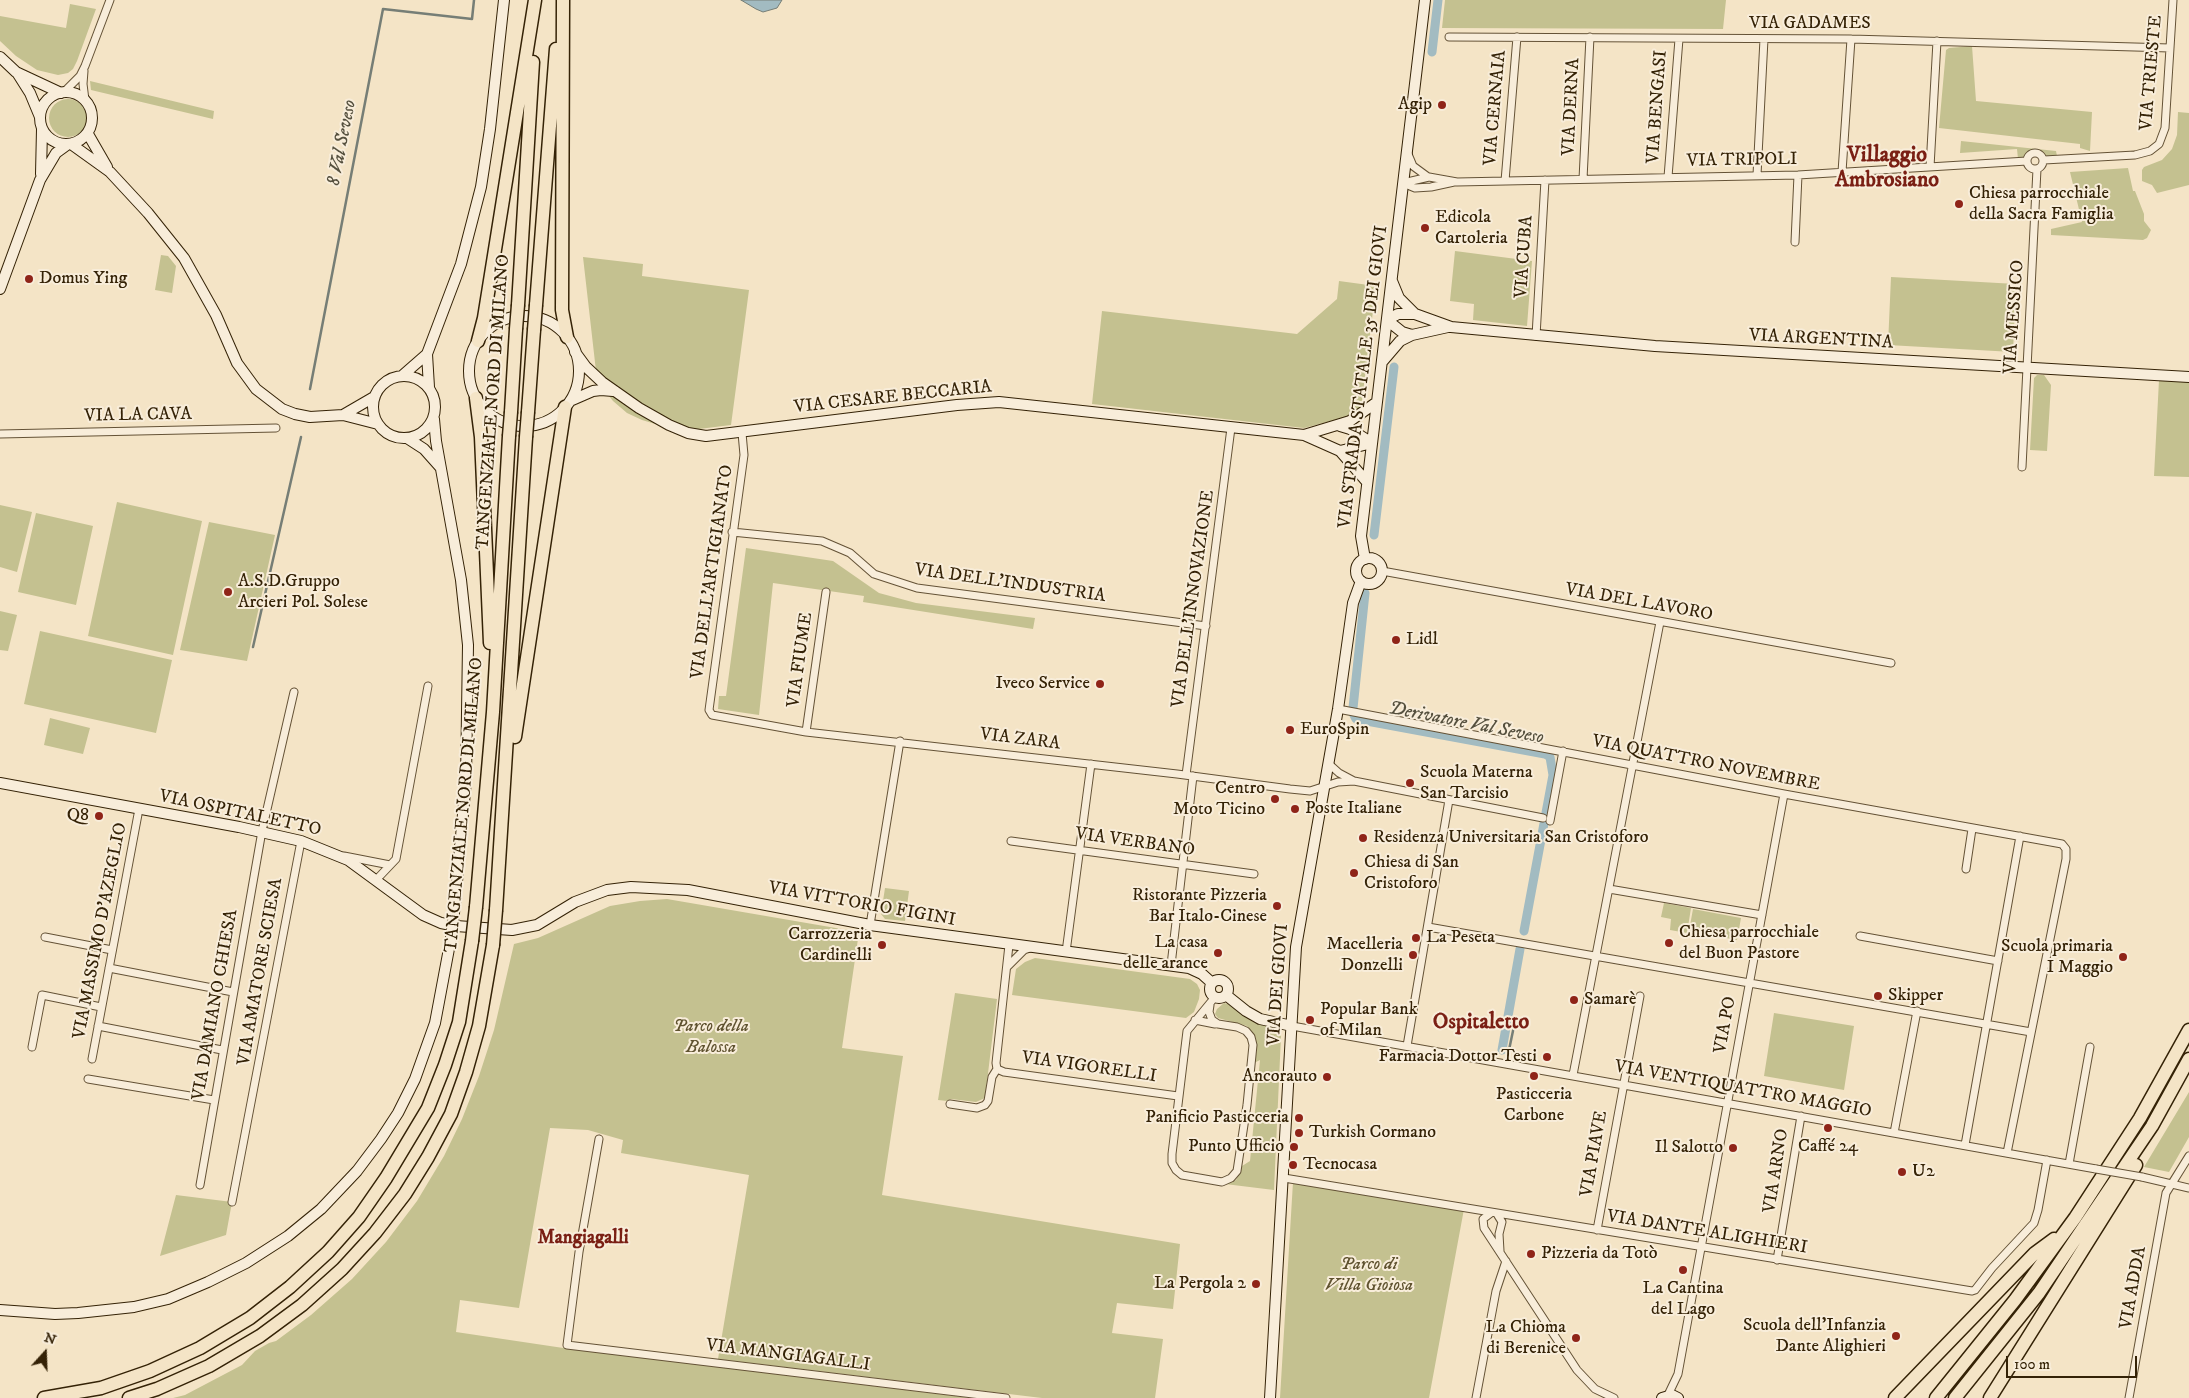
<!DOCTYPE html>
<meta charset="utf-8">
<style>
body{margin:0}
#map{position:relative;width:2189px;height:1398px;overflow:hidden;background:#f4e4c6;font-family:"IM FELL DW Pica",serif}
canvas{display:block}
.north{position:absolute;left:20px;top:1328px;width:50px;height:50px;-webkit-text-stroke:4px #f8edda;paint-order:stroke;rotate:20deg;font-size:14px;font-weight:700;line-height:20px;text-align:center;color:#342206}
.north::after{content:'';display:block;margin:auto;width:18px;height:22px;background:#342206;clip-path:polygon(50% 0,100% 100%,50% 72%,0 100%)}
.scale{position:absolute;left:2006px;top:1356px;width:131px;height:22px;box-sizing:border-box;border:2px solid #342206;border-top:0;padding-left:6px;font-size:15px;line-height:18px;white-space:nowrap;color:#342206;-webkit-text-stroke:4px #f8edda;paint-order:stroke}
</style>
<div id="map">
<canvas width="2189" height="1398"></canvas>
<div class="north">N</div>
<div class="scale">100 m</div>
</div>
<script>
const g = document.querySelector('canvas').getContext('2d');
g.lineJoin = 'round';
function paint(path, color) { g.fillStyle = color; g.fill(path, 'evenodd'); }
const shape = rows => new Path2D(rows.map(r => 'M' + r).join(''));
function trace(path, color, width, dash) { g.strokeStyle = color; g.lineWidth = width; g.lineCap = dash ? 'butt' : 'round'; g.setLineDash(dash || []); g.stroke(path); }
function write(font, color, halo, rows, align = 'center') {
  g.font = font + ' "IM FELL DW Pica",serif'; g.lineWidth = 4; g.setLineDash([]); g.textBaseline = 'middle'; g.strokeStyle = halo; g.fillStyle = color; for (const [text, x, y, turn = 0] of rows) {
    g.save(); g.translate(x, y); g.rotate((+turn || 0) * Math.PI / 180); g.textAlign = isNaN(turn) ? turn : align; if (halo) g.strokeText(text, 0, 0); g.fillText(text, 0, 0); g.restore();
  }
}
paint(shape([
 [1445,0,1726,0,1723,29,1442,28],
 [70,4,96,9,77,61,73,69,68,73,58,75,37,70,16,56,0,41,0,16,66,28],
 [1972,46,1976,101,2092,112,2090,151,2080,148,2080,144,1939,128,1946,50,1949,48],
 [90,81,214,111,213,119,91,90],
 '49 118a19 19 0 1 1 38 0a19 19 0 1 1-38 0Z',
 [2178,112,2189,113,2189,185,2157,193,2152,185,2142,181,2142,170,2144,167,2162,160,2172,149,2177,135],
 [1961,141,2056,151,2057,156,2048,157,2038,151,2029,154,2024,159,2018,159,2017,149,1960,153],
 [2128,168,2133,191,2135,191,2144,214,2144,221,2151,230,2147,238,2143,240,2051,235,2051,229,2082,222,2070,172],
 [1455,251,1532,261,1527,326,1473,320,1474,304,1450,301],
 [161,255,168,256,176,266,172,293,155,290],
 [583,257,643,264,642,276,749,290,731,425,691,430,672,429,642,420,627,413,613,401,602,387,596,371],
 [1891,277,2016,284,2013,352,1888,345],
 [1339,281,1376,286,1362,401,1359,408,1350,416,1304,428,1092,404,1102,311,1297,334,1337,299],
 [2037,375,2044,375,2051,385,2047,451,2030,450,2034,378],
 [2159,380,2189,382,2189,477,2154,476],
 [117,502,202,521,173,655,88,636],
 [0,505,32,512,17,572,0,567],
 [36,513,93,526,76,605,18,592],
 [209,522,275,535,247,661,180,650],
 [746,548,833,561,879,593,916,603,1035,618,1033,629,863,602,864,596,773,583,759,715,718,709,719,696,726,696],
 [0,611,17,615,8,651,0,650],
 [40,631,172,660,156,733,24,704],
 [50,718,90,728,83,754,44,745],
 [885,888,909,891,905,921,885,919,881,914],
 [667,899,859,932,842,1048,903,1056,882,1195,1180,1244,1173,1309,1117,1303,1112,1333,1163,1339,1155,1398,1042,1398,718,1359,749,1175,621,1153,623,1140,588,1130,550,1128,519,1308,460,1300,456,1332,570,1349,971,1398,173,1398,185,1395,242,1365,255,1351,269,1343,276,1341,311,1315,352,1279,386,1242,417,1201,444,1156,462,1119,479,1076,494,1030,514,944,538,938,610,906,640,901],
 [1664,903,1691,908,1687,933,1670,930,1671,919,1661,917],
 [1693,909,1741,918,1737,940,1689,931],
 [1035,958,1190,979,1197,984,1200,990,1199,999,1194,1012,1186,1018,1012,995,1016,969,1025,962],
 [955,993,997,999,985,1098,976,1102,951,1099,947,1101,938,1100],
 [1224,1003,1228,1004,1255,1023,1276,1029,1281,1036,1274,1190,1225,1184,1236,1180,1242,1166,1250,1161,1260,1060,1254,1063,1256,1042,1247,1026,1218,1018,1215,1014,1217,1009],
 [1774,1013,1854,1026,1844,1090,1764,1076],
 [2189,1092,2189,1137,2169,1172,2144,1167],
 [1293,1182,1464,1209,1429,1398,1280,1398],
 [176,1195,232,1202,226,1235,160,1256]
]), '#c4c190');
const water = shape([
 [741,0,782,0,777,8,763,12,756,9,741,0]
]);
paint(water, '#a2bbc1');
trace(water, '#767e76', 1);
trace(shape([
 [310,389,383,9,472,19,474,0],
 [253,647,301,437],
 [1507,1025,1514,1026,1509,1050]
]), '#767e76', 2.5);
trace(shape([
 [1432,52,1438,0],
 [1374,535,1394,367],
 [1353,708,1365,593],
 [1353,713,1356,719,1545,754,1550,757,1553,775,1524,931],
 [1502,1050,1520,949]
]), '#a2bbc1', 9);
const street = shape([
 [1449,37,1851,39,2170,48],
 [84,71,83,84,85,100],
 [63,93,80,76,85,66,110,0],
 '2027 161a8 8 0 1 1 16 0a8 8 0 1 1-16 0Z',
 [1408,154,1413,166,1428,177],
 [2044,160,2135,155,2150,151,2159,144,2165,128,2173,0],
 [1930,167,1937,41],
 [1842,172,1851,39],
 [1757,175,1764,39],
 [1668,177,1679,39],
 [1583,179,1590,37],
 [1505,181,1517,37],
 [1403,183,1429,177,1457,182,1798,175,2027,161],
 [1403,183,1415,188,1431,187,1454,182],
 [1795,242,1798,175],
 [1536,336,1545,180],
 [742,433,744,455,709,710,712,715,806,732,1177,774,1290,789,1310,791,1338,782,1354,781,1543,818],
 [0,434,276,428],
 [2022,467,2037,169],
 [732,532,822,541,850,553,874,574,917,588,1206,626],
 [1382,571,1891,663],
 [1338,709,1784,794,2062,844,2066,849,2066,859,2007,1153],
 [806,732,826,592],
 [1329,764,1339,773,1354,781],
 [1186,775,1231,428],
 [1550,821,1563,751],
 [1011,841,1254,874],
 [344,856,390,865],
 [1966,869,1972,829],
 [377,879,396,859,428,686],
 [1609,889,1762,915],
 [870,925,900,741],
 [1428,927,2031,1032],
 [1860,936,1998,961],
 [45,937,112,950],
 [1066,952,1091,764],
 [1171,965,1193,776],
 [1008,966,1024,950,1030,948],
 [109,968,233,992],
 [1210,1005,1209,1012,1212,1020,1218,1024,1237,1027,1246,1031,1251,1037,1253,1045,1247,1105,1237,1171,1231,1178,1222,1182,1182,1175,1176,1170,1172,1163,1172,1154,1187,1031,1215,997],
 [1195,1020,1215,1024],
 [98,1026,222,1050],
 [1292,1026,2096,1169],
 [1407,1046,1449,800],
 [32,1047,42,995,101,1007],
 [92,1059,139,809],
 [997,1069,1004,1072,1178,1096],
 [1573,1075,1660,622],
 [88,1079,214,1100],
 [950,1104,977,1108,985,1105,988,1101,992,1077,997,1069,996,1063,1009,945],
 [1894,1133,1917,1011],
 [599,1139,579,1252,567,1345,1006,1398],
 [1965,1145,2020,836],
 [2069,1164,2090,1047],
 [2142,1177,2189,1188],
 [1284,1178,1972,1291,1975,1290,1992,1268,2034,1223,2038,1210,2047,1160],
 [200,1185,262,831,294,692],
 [232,1202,301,841],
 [1491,1213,1483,1219,1484,1228,1577,1370,1595,1389,1614,1398],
 [1497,1214,1502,1222,1499,1234,1500,1251],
 [1597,1230,1640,996],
 [1777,1260,1801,1116],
 [1668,1395,1678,1374,1784,794],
 [1476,1398,1496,1291,1506,1261],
 [2129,1398,2166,1193,2189,1156]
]);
const secondary = shape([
 [0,57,16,72,61,93],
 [18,74,30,93,40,117],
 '40 118a26 26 0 1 1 52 0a26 26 0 1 1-52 0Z',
 [88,134,107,167],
 [71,144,110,172,148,213,184,258,216,315,237,363,256,389,282,409,295,414,310,417,343,415,378,424],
 [41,174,42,129],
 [1392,281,1399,298,1415,314,1451,327,1655,346,2189,377],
 [0,289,40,180,56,153,67,145],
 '469 371a55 55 0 1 1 110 0a55 55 0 1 1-110 0Z',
 [1387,320,1398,314,1415,314],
 [1387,320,1402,332,1412,335],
 [575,352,586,367,602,382,639,408,669,425,688,433,706,436,957,405,999,402,1304,435,1340,451,1367,482],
 [1382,362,1400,341,1412,335,1448,327],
 [403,375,427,354],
 '373 407a31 31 0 1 1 62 0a31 31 0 1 1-62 0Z',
 [429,387,427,354,461,264,481,187,490,129,504,0],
 [570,401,593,391,601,390,613,391],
 [343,415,374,397],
 [434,419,436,441,461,580,468,645,466,780,455,904],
 [1340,426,1350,429,1372,443],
 [1304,435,1350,421,1377,402],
 [407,438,424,449,440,467],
 [1340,451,1372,443],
 '1356 571a13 13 0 1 1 26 0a13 13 0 1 1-26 0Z',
 [1365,559,1361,536,1425,0],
 [0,783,239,827,301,841,348,860,423,915,441,923,456,926,512,930,537,925,575,902,607,890,631,887,688,890,870,925,1189,968,1202,974,1212,983],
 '1210 989a9 9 0 1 1 18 0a9 9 0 1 1-18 0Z',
 [1226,995,1246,1011,1260,1019,1292,1026],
 [0,1310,55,1314,78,1313,134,1307,168,1299,208,1282,246,1263,288,1236,321,1209,357,1171,381,1139,398,1113,415,1079,435,1023,451,938],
 [1270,1398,1296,947,1338,709,1353,603,1361,581],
 [1662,1398,1672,1395,1678,1398]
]);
const highway = shape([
 [563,0,562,310,567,337],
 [518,305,533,62],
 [536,305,556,49],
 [478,341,484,318,535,0],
 [476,398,481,437,490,643],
 [511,412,516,329],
 [528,412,534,330],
 [515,737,565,407],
 [476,907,493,712,509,436],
 [496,910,526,437],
 [44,1398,101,1388,150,1371,200,1348,250,1318,290,1287,328,1252,359,1217,386,1178,428,1108,445,1065,459,1022,472,941],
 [129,1398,157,1389,209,1366,260,1336,302,1305,342,1269,375,1233,405,1194,428,1157,451,1114,466,1072,479,1026,493,945],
 [1895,1398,2035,1253,2054,1239],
 [1936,1398,2015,1300,2075,1218,2140,1118,2189,1030],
 [1955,1398,2039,1293,2152,1126,2189,1059],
 [1990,1398,2136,1165]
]);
trace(street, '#645236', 9);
trace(secondary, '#342206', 12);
trace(highway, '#342206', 15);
trace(street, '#f8edda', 7);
trace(secondary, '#f8edda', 10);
trace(highway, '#f4e4c6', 12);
const streetBridge = shape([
 [2096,1169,2142,1177]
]);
const secondaryBridge = shape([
 [451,938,455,904]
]);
const highwayBridge = shape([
 [516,329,518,305],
 [534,330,536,305],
 [509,436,511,412],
 [526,437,528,412],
 [472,941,476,907],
 [493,945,496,910]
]);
trace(streetBridge, '#645236', 9, []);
trace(secondaryBridge, '#342206', 12, []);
trace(highwayBridge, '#342206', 15, []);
trace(streetBridge, '#f8edda', 7);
trace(secondaryBridge, '#f8edda', 10);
trace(highwayBridge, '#f4e4c6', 12);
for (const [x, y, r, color] of [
 [1442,105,5,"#8f2418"],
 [1959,204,5,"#8f2418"],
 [1425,228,5,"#8f2418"],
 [29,279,5,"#8f2418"],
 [228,592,5,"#8f2418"],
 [1396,640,5,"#8f2418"],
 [1100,684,5,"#8f2418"],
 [1290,730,5,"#8f2418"],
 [1410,783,5,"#8f2418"],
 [1275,799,5,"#8f2418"],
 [1295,809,5,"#8f2418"],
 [99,816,5,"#8f2418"],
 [1363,838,5,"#8f2418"],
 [1354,873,5,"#8f2418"],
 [1277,906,5,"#8f2418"],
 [1416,938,5,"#8f2418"],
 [1669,943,5,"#8f2418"],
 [882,945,5,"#8f2418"],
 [1218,953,5,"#8f2418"],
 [1413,955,5,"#8f2418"],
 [2123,957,5,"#8f2418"],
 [1878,996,5,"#8f2418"],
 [1574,1000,5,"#8f2418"],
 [1310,1020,5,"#8f2418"],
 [1547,1057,5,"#8f2418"],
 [1534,1076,5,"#8f2418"],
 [1327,1077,5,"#8f2418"],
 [1299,1118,5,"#8f2418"],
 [1828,1128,5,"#8f2418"],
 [1299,1133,5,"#8f2418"],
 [1294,1147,5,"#8f2418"],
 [1733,1148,5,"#8f2418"],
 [1293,1165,5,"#8f2418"],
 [1902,1172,5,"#8f2418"],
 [1531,1254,5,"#8f2418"],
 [1683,1270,5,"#8f2418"],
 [1256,1284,5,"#8f2418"],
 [1896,1336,5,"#8f2418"],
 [1576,1338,5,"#8f2418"]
]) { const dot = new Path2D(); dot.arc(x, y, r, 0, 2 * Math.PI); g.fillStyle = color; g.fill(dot); trace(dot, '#f8edda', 2); }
write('18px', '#342206', '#f8edda', [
 ["VIA GADAMES",1810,24],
 ["VIA TRIESTE",2152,73,-85],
 ["VIA DERNA",1572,107,-87],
 ["VIA BENGASI",1658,107,-86],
 ["VIA CERNAIA",1496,108,-85],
 ["VIA TRIPOLI",1742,161,-1],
 ["VIA CUBA",1525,257,-86],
 ["VIA MESSICO",2015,317,-86],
 ["VIA ARGENTINA",1821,340,3],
 ["VIA STRADA STATALE 35 DEI GIOVI",1364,377,-83],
 ["VIA CESARE BECCARIA",893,398,-6],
 ["TANGENZIALE NORD DI MILANO",494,402,-86],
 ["VIA LA CAVA",138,416,-1],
 ["VIA DELL'ARTIGIANATO",713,572,-82],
 ["VIA DELL'INDUSTRIA",1010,584,8],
 ["VIA DELL'INNOVAZIONE",1194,599,-82],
 ["VIA DEL LAVORO",1639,603,10],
 ["VIA FIUME",801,660,-82],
 ["VIA ZARA",1020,740,7],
 ["VIA QUATTRO NOVEMBRE",1706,764,11],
 ["TANGENZIALE NORD DI MILANO",465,805,-85],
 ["VIA OSPITALETTO",240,814,12],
 ["VIA VERBANO",1135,843,8],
 ["VIA VITTORIO FIGINI",862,905,10],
 ["VIA MASSIMO D'AZEGLIO",101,931,-79],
 ["VIA AMATORE SCIESA",261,972,-80],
 ["VIA DEI GIOVI",1279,985,-86],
 ["VIA DAMIANO CHIESA",216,1005,-80],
 ["VIA PO",1726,1025,-80],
 ["VIA VIGORELLI",1089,1068,8],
 ["VIA VENTIQUATTRO MAGGIO",1743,1090,10],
 ["VIA PIAVE",1595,1154,-80],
 ["VIA ARNO",1777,1171,-81],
 ["VIA DANTE ALIGHIERI",1707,1233,9],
 ["VIA ADDA",2134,1288,-80],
 ["VIA MANGIAGALLI",788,1356,7]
]);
write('18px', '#342206', '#f8edda', [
 ["Agip",1432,105,"right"],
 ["Chiesa parrocchiale",1969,194],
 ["della Sacra Famiglia",1969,215],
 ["Edicola",1435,218],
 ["Cartoleria",1435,239],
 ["Domus Ying",39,279],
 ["A.S.D.Gruppo",238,582],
 ["Arcieri Pol. Solese",238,603],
 ["Lidl",1406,640],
 ["Iveco Service",1090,684,"right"],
 ["EuroSpin",1300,730],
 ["Scuola Materna",1420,773],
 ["San Tarcisio",1420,794],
 ["Centro",1265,789,"right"],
 ["Moto Ticino",1265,810,"right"],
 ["Poste Italiane",1305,809],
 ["Q8",89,816,"right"],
 ["Residenza Universitaria San Cristoforo",1373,838],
 ["Chiesa di San",1364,863],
 ["Cristoforo",1364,884],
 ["Ristorante Pizzeria",1267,896,"right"],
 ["Bar Italo-Cinese",1267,917,"right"],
 ["Chiesa parrocchiale",1679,933],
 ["del Buon Pastore",1679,954],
 ["Carrozzeria",872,935,"right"],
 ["Cardinelli",872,956,"right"],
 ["La Peseta",1426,938],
 ["La casa",1208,943,"right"],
 ["delle arance",1208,964,"right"],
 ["Macelleria",1403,945,"right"],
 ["Donzelli",1403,966,"right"],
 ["Scuola primaria",2113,947,"right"],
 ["I Maggio",2113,968,"right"],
 ["Skipper",1888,996],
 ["Samarè",1584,1000],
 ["Popular Bank",1320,1010],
 ["of Milan",1320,1031],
 ["Farmacia Dottor Testi",1537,1057,"right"],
 ["Ancorauto",1317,1077,"right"],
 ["Pasticceria",1534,1095,"center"],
 ["Carbone",1534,1116,"center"],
 ["Panificio Pasticceria",1289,1118,"right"],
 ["Turkish Cormano",1309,1133],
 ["Punto Ufficio",1284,1147,"right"],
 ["Caffé 24",1828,1147,"center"],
 ["Il Salotto",1723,1148,"right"],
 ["Tecnocasa",1303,1165],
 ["U2",1912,1172],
 ["Pizzeria da Totò",1541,1254],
 ["La Pergola 2",1246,1284,"right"],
 ["La Cantina",1683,1289,"center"],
 ["del Lago",1683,1310,"center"],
 ["Scuola dell'Infanzia",1886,1326,"right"],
 ["Dante Alighieri",1886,1347,"right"],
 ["La Chioma",1566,1328,"right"],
 ["di Berenice",1566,1349,"right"]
], 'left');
write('italic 18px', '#5f522f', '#f8edda', [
 ["Parco della",711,1027],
 ["Balossa",711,1048],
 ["Parco di",1369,1265],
 ["Villa Gioiosa",1369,1286]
]);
write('italic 19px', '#55503e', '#f8edda', [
 ["8 Val Seveso",343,143,-79],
 ["Derivatore Val Seveso",1466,724,11]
]);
write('bold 19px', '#7a1f14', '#f8edda', [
 ["Mangiagalli",583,1239]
]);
write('bold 22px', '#7a1f14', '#f8edda', [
 ["Villaggio",1887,156],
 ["Ambrosiano",1887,181],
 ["Ospitaletto",1481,1023]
]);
</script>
